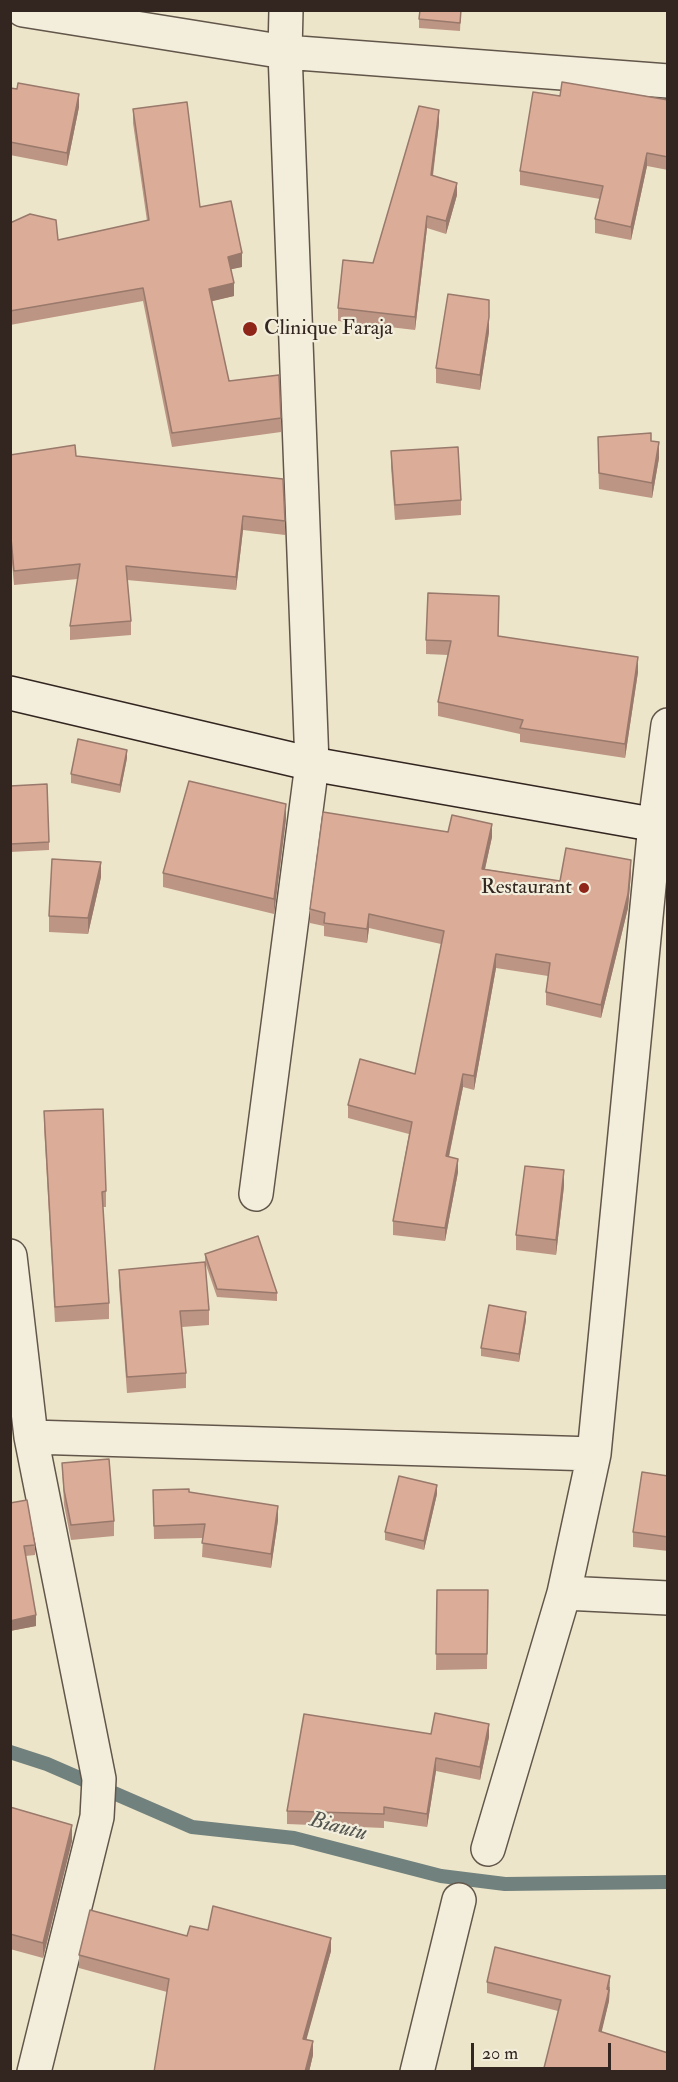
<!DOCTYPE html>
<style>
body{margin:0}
#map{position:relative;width:678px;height:2082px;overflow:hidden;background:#ede5c9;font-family:"IM FELL Double Pica",serif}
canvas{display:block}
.frame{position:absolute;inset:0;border:12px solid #332620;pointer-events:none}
.scale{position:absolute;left:471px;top:2043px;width:140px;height:27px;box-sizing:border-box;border:3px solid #332620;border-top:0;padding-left:8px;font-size:18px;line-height:21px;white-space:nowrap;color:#332620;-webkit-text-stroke:4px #f3eedc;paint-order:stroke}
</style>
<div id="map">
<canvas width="678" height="2082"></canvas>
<div class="frame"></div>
<div class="scale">20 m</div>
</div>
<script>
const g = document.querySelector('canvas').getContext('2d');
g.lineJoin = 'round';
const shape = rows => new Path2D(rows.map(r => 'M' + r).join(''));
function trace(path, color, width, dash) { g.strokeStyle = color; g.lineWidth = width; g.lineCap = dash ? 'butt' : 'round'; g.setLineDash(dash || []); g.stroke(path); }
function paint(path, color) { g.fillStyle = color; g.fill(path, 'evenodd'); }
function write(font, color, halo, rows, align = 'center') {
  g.font = font + ' "IM FELL Double Pica",serif'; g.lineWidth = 4.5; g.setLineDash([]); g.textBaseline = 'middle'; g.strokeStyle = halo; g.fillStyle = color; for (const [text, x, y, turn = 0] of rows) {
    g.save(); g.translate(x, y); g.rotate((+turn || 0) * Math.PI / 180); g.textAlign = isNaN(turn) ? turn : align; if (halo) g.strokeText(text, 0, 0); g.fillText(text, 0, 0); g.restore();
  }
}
trace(shape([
 [10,1752,47,1764,192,1827,294,1838,441,1876,505,1884,668,1882]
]), '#71817e', 14);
const street = shape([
 [23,10,285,52,668,81],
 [256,1194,312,764,285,52,286,10],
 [10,1256,31,1437,99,1779,97,1817,34,2072],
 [31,1437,594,1454],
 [564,1593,668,1598],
 [488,1849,564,1593,594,1454,655,824,668,725],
 [417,2072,459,1900]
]);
const secondary = shape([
 [10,693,312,764,668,827]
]);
trace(street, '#62564a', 36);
trace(secondary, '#332620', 36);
trace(street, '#f3eedc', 33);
trace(secondary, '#f3eedc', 33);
paint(shape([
 [461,10,460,31,419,28,419,19],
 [10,88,79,107,67,166,10,155],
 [560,96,668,100,668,170,647,166,631,240,595,233,595,219,600,199,520,185,520,171],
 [133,109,200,207,242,267,231,269,234,296,211,301,229,381,281,418,281,432,172,447,143,301,10,325,10,223,58,240,147,221,133,123],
 [439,123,433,176,457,195,446,234,427,228,415,330,338,321,338,308,373,263],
 [489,332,480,390,436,383,436,368],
 [651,441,659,458,652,498,599,489,598,452],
 [391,451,461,500,461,515,395,520,391,467],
 [10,455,76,456,285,521,285,535,243,530,236,590,127,580,131,621,131,635,70,640,70,626,78,579,14,585,10,541],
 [499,610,498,637,638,672,625,758,520,742,520,734,438,716,438,702,448,655,426,654,426,640],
 [127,758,120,793,71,783,71,774],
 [10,786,49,842,49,850,10,852],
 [286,819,274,914,163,887,163,873],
 [448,832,492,837,485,869,560,881,631,873,628,908,601,1018,546,1005,546,992,548,976,496,968,474,1090,463,1087,449,1157,458,1172,445,1241,393,1235,393,1221,409,1134,348,1118,348,1105,415,1074,441,944,369,928,367,943,324,936,324,926,310,923,310,909],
 [101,877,88,934,49,932,49,916],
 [44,1111,106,1191,106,1207,103,1207,109,1303,109,1319,55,1322,44,1126],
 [564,1186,556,1255,516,1250,516,1235],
 [205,1254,277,1293,277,1301,217,1297,205,1262],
 [119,1270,209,1310,209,1325,182,1327,186,1373,186,1388,127,1393,119,1285],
 [526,1320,519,1362,481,1356,481,1348],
 [62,1463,114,1521,114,1536,71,1540,64,1505],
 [668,1476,668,1551,633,1547,633,1532],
 [153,1490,189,1492,278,1520,271,1568,202,1557,203,1538,154,1539],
 [437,1494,424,1550,385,1540,385,1532],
 [10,1503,35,1545,35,1555,25,1556,36,1626,10,1631],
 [437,1590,488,1590,487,1669,436,1670],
 [431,1734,489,1737,480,1780,436,1771,427,1827,384,1821,384,1828,287,1824,287,1811],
 [10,1807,72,1841,43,1958,10,1949],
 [208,1930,331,1951,306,2039,313,2055,309,2072,154,2072,167,1992,79,1968,79,1955,187,1936],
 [487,1982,610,1987,609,2001,601,2032,668,2072,558,2011,487,1993]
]), '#bc9584');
paint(shape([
 [79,94,79,107,67,166,67,153],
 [439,110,439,123,431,188,431,175],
 [647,153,647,166,631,240,631,227],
 [457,183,457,195,446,234,446,221],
 [427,216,427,228,415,330,415,317],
 [242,253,242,267,228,270,228,257],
 [234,283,234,296,209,302,209,289],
 [489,317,489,332,480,390,480,375],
 [659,442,659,458,652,498,652,483],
 [243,516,243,530,236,590,236,577],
 [638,657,638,672,625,758,625,744],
 [127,750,127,758,120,793,120,785],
 [286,804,286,819,274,914,274,899],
 [492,824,492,837,482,882,482,869],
 [631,860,631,873,628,908,601,1018,601,1005],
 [101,862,101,877,88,934,88,918],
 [369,914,369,928,367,943,367,929],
 [496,954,496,968,474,1090,474,1076],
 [463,1074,463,1087,446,1170,446,1156],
 [458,1159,458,1172,445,1241,445,1228],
 [564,1170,564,1186,556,1255,556,1240],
 [526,1312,526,1320,519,1362,519,1354],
 [437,1485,437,1494,424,1550,424,1541],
 [278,1506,278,1520,271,1568,271,1554],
 [36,1615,36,1626,10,1631,10,1621],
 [489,1724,489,1737,480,1780,480,1767],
 [436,1758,436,1771,427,1827,427,1814],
 [72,1825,72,1841,43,1958,43,1943],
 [331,1938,331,1951,303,2052,303,2039],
 [610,1976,609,2001,599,2043,599,2031],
 [313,2041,313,2055,309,2072,305,2072]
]), '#99796b');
const building = shape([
 [420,10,461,10,460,23,419,19,420,10],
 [562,82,668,100,668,157,647,153,631,227,595,219,603,186,520,171,533,92,560,96,562,82],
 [18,83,79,94,67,153,10,142,10,88,17,89,18,83],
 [187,102,200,207,231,201,242,253,228,257,234,283,209,289,229,381,279,375,281,418,172,433,143,288,10,311,10,223,30,214,56,220,58,240,149,220,133,109,187,102],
 [419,106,439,110,431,175,457,183,446,221,427,216,415,317,338,308,343,260,373,263,419,106],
 [448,294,489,300,489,317,480,375,436,368,448,294],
 [651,433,651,441,659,442,652,483,599,473,598,437,651,433],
 [75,445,76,456,283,479,285,521,243,516,236,577,126,566,131,621,70,626,80,564,14,571,10,527,10,455,75,445],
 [458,447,461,500,395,505,391,451,458,447],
 [428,593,499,596,498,636,638,657,625,744,520,728,523,720,438,702,451,641,426,640,428,593],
 [78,739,127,750,120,785,71,774,78,739],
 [189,781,286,804,274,899,163,873,189,781],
 [47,784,49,842,10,844,10,786,47,784],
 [323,812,448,832,452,815,492,824,482,869,560,881,566,848,631,860,628,894,601,1005,546,992,550,963,496,954,474,1076,463,1074,446,1156,458,1159,445,1228,393,1221,412,1122,348,1105,360,1059,415,1074,444,931,369,914,367,929,324,923,325,913,310,909,323,812],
 [52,859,101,862,88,918,49,916,52,859],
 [103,1109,106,1191,102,1192,109,1303,55,1307,44,1111,103,1109],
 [525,1166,564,1170,556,1240,516,1235,525,1166],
 [258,1236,277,1293,217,1289,205,1254,258,1236],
 [205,1262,209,1310,180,1311,186,1373,127,1377,119,1270,205,1262],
 [489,1305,526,1312,519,1354,481,1348,489,1305],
 [109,1459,114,1521,71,1525,64,1490,62,1463,109,1459],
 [642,1472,668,1476,668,1537,633,1532,642,1472],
 [399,1476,437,1485,424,1541,385,1532,399,1476],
 [189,1489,189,1492,278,1506,271,1554,202,1543,205,1524,154,1526,153,1490,189,1489],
 [27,1500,35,1545,24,1546,36,1615,10,1621,10,1503,27,1500],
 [437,1590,488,1590,487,1654,436,1654,437,1590],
 [435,1713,489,1724,480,1767,436,1758,427,1814,384,1807,384,1814,287,1811,304,1714,431,1734,435,1713],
 [10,1807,72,1825,43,1943,10,1934,10,1807],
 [213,1906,331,1938,303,2039,313,2041,305,2072,154,2072,169,1979,79,1955,90,1910,187,1936,190,1926,208,1930,213,1906],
 [495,1947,610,1976,607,1989,609,1990,599,2031,668,2053,668,2072,543,2072,561,2000,487,1982,495,1947]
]);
paint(building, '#dbad99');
trace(building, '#99796b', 1.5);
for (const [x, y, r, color] of [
 [250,329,8,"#8f2418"],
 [584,888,6,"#8f2418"]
]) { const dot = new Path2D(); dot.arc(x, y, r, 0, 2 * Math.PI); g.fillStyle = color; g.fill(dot); trace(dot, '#f3eedc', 2); }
write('21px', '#332620', '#f3eedc', [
 ["Clinique Faraja",264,329],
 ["Restaurant",572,888,"right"]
], 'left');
write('italic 22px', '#52544f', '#f3eedc', [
 ["Biautu",338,1828,15]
]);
</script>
